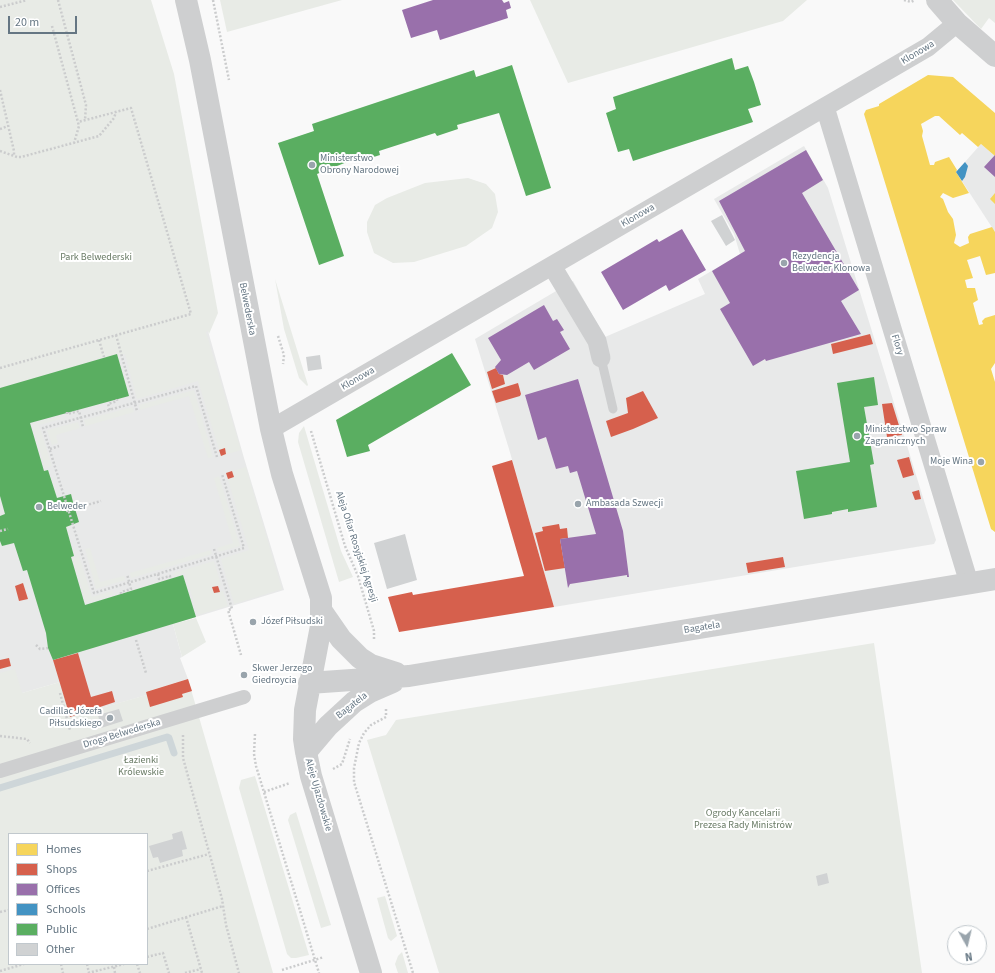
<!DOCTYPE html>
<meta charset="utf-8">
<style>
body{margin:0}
#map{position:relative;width:995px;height:973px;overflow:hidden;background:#f9f9f9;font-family:"Source Sans 3",sans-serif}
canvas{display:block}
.legend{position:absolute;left:8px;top:833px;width:140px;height:132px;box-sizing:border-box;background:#fff;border:1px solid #c1c8cd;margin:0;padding:5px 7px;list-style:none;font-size:12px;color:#657683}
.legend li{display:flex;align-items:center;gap:8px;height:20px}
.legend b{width:20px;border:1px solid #c1c8cd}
.north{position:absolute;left:947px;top:925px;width:40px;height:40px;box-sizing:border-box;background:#fff;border:1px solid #c1c8cd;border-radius:50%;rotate:172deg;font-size:11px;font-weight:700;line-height:16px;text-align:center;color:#657683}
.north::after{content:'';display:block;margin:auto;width:14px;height:18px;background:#99a4ac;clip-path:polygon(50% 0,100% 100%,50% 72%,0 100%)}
.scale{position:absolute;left:8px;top:16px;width:69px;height:18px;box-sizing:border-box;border:2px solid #657683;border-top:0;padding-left:5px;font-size:12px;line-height:14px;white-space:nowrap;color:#657683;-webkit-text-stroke:3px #fff;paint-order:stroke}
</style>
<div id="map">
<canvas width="995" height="973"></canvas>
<ul class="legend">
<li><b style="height:11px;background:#f6d55c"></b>Homes</li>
<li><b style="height:11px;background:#d6604d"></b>Shops</li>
<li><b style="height:11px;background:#9970ab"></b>Offices</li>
<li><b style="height:11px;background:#4393c3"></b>Schools</li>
<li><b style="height:11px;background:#5aae61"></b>Public</li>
<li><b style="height:11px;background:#d0d2d3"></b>Other</li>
</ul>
<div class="north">N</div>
<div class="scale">20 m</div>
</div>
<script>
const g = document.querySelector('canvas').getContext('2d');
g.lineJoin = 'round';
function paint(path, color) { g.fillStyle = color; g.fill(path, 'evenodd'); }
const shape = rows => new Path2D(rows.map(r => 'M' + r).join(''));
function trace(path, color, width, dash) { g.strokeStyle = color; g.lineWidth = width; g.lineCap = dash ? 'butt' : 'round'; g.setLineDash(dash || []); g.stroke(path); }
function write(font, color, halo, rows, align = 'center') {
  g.font = font + ' "Source Sans 3",sans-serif'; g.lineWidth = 4; g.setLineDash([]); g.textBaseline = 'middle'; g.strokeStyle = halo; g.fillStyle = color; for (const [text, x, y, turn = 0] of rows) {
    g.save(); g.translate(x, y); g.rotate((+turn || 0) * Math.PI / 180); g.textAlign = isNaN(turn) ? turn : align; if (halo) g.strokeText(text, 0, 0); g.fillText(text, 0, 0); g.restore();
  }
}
paint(shape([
 [0,0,208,331,244,458,284,590,173,624,182,657,180,658,188,679,146,692,147,695,70,717,60,682,12,696,0,697],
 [981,144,995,156,995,232,956,172],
 [804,146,828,188,936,540,934,544,554,607,509,449,475,339,573,281,605,337,705,294,698,279,740,254,734,234,714,199]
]), '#e8e9e9');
paint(shape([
 [0,0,151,0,174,74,218,313,209,334,208,331,206,332,241,450,221,456,198,381,137,399,125,354,99,358,92,361,0,388],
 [220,0,342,0,227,32],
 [530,0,807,0,783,21,568,83],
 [953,0,995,0,995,23,989,18,981,29],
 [468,178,486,184,495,194,498,212,492,228,466,246,414,262,393,263,374,253,367,232,367,222,375,205,387,198,425,183],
 [275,279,308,385,307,386,299,378,284,329],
 [194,390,213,457,208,458,189,396,140,410,139,405],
 [132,407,134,412,86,426,84,420],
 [60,416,61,419,39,425,52,466,45,468,32,423],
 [78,422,80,428,56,435,58,443,52,445,47,430],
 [304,426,341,551,353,577,339,582,298,442,299,433],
 [246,467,282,589,234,604,221,559,249,550,226,473],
 [219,476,240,546,219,552,217,548,233,543,214,478],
 [90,548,100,582,124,576,125,580,96,589,85,549],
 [211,550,212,554,131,578,130,573],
 [79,556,92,597,112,591,113,595,86,603,73,558],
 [214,561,221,585,212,587,214,593,223,591,228,606,198,615,185,573,175,576,174,573],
 [196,618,206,642,182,657,173,624],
 [874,643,922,973,439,973,367,740,386,735,396,720],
 [15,669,22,693,60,682,70,717,146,695,146,692,188,679,273,973,0,973,0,673],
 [9,834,147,834,147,964,9,964],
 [255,776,309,955,296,958,291,958,287,954,239,788,241,780],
 [296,812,331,925,321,928,288,820,290,815],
 [385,896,397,936,391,941,388,938,377,898],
 [402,952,408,973,398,973,395,964,398,956]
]), '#e8ebe6');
paint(shape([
 [928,75,953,77,995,113,995,156,981,144,978,147,962,133,960,135,939,116,935,116,921,124,923,131,922,136,930,165,934,165,935,162,949,157,957,170,956,172,969,193,953,198,943,193,940,197,943,199,948,212,953,219,956,235,954,243,960,247,969,243,968,237,970,234,992,227,995,232,995,273,986,275,980,256,967,260,973,278,965,280,967,288,975,288,978,300,973,303,979,325,983,324,982,321,985,318,995,315,995,363,991,369,995,382,995,532,991,529,864,114,866,110,879,106,879,104],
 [995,193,995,204,990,199]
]), '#f6d55c');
paint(shape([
 [870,334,873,344,833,354,831,344],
 [496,368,499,374,503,375,505,384,492,389,487,372],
 [518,383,521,394,520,396,496,403,492,391],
 [643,391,658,418,633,429,611,437,606,421,628,413,626,398],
 [892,403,902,435,887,437,882,404],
 [225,448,226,454,221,456,219,450],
 [909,457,914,475,903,478,897,460],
 [512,460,554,607,399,632,388,597,412,592,413,595,524,576,492,466],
 [232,471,234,477,228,479,226,473],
 [919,490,921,499,915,500,912,492],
 [559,524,560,529,567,528,568,538,560,539,565,568,545,571,535,533,543,531,542,527],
 [783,557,785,567,748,573,746,563],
 [23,583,28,599,19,601,15,586],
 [218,586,220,592,214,593,212,587],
 [78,653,91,697,112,691,115,702,70,717,53,660],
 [9,658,11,666,0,669,0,660],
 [188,679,192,691,182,694,183,697,150,707,146,692]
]), '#d6604d');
paint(shape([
 [433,0,502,0,504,3,509,1,511,8,506,10,508,18,440,40,437,30,411,38,402,10],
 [806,150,823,180,802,193,859,290,841,301,861,334,766,361,765,359,753,366,720,309,730,303,712,271,745,251,719,201],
 [995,155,995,177,984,167],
 [682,229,706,270,669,291,666,285,623,310,601,272,657,239,659,242],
 [544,305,553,321,557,319,564,330,560,332,570,349,534,370,529,362,507,375,499,374,495,367,501,360,488,338],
 [578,379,623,531,629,577,627,577,627,575,570,584,568,588,560,539,596,534,577,471,570,473,568,466,556,469,546,437,538,440,525,395]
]), '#9970ab');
paint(shape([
 [965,162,968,166,965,177,962,181,956,172]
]), '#4393c3');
paint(shape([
 [732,58,735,70,748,66,754,82,761,105,748,109,753,122,633,161,629,149,618,152,606,113,616,109,613,97],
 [512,65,551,188,526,196,499,113,457,125,458,129,437,136,435,133,379,151,380,155,358,162,357,158,317,174,344,256,319,265,278,143,314,131,312,124,474,70,476,77],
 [452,353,471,385,368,445,370,451,347,457,336,420],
 [117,354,129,396,30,423,44,471,48,470,57,498,71,494,73,502,79,522,66,527,74,556,71,557,85,605,183,575,196,617,53,660,48,648,46,633,27,570,23,571,14,543,2,546,0,541,0,516,5,514,0,496,0,388],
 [874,377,878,405,864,407,874,464,870,465,877,507,848,512,848,509,832,512,832,514,804,519,796,471,850,462,837,383]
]), '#5aae61');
trace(shape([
 [0,788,167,737,169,738,174,753]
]), '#ced6d9', 7);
paint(shape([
 [722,215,735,240,726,246,711,221],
 [320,355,322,369,308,371,306,357],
 [405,534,417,580,387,589,374,543],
 [119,709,123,721,101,728,98,715],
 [182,831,187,849,182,850,183,856,160,863,158,857,153,858,149,846,173,839,172,834],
 [827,873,829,883,818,886,816,876]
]), '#d0d2d3');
trace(shape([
 [58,0,86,105,85,120],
 [213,0,229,80],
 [904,0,911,2,915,0],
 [0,7,27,0],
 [52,26,79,126,74,143],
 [0,90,14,151,14,156],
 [0,129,8,126],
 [0,151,17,157,21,157,99,136,114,118,116,112],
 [116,335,137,411],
 [278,336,284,355,283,364],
 [99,340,104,357],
 [0,368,191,314,131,108,78,122],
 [110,410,108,404,117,401,117,399],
 [67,412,67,414,79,411,83,427],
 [311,431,345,546,358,576,374,631,374,640],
 [50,449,59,446],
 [217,457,196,386,43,428,94,593,244,548,222,474],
 [66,511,101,501],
 [0,531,8,529],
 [214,549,232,609,228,610,241,655],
 [158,574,159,579,170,576,170,579],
 [121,594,121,592,131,589,127,574],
 [136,640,146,673],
 [36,645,40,649,48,648],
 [60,693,70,730],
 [386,709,386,717,371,725,364,733,359,743,354,768,354,782,413,973],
 [255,734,254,754,256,766,319,973],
 [183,735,183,758,222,899,226,925,239,973],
 [0,736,27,739,30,743],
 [333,769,342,764,350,739],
 [264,792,290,783],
 [147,871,209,854],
 [0,912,9,910],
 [186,917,202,973],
 [147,929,223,906],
 [147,957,163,953,169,973],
 [61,964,63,973],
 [87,964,89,973],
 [137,964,140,973],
 [114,967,115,973],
 [282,970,324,957],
 [0,971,24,964],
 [88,973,124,964],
 [185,973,201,969]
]), '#cbcccd', 2.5, [2, 2]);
trace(shape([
 [601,358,613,409]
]), '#cecfd0', 9);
trace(shape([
 [0,771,244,697]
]), '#cecfd0', 14);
trace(shape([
 [825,107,969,583],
 [552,266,597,341,601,358],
 [271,429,928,47,957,23]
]), '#cecfd0', 19);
trace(shape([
 [186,0,200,60,271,429,282,474,321,598,321,626,305,710,304,739,306,752,311,776,371,973],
 [937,0,957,23,995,56],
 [323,613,341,639,360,658,371,665,396,673],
 [309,683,409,676,995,579],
 [306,752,328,726,354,702,370,692,393,682]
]), '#cecfd0', 22);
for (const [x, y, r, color] of [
 [312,165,4,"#99a4ac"],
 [784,263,4,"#99a4ac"],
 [857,436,4,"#99a4ac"],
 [981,462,4,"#99a4ac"],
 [578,504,4,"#99a4ac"],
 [39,507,4,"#99a4ac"],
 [253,622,4,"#99a4ac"],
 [244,675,4,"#99a4ac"],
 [110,718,4,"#99a4ac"]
]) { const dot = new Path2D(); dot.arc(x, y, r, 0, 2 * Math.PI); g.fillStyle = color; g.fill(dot); trace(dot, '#fff', 1.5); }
write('10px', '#657683', '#fff', [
 ["Klonowa",918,53,-31],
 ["Klonowa",638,216,-30],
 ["Belwederska",247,309,79],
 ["Flory",897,345,73],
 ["Klonowa",358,379,-30],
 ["Aleja Ofiar Rosyjskiej Agresji",356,547,72],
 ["Bagatela",702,628,-9],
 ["Bagatela",352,706,-38],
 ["Droga Belwederska",122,734,-17],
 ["Aleje Ujazdowskie",318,795,74]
]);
write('10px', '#657683', '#fff', [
 ["Ministerstwo",320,159],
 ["Obrony Narodowej",320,171],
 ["Rezydencja",792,257],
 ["Belweder Klonowa",792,269],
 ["Ministerstwo Spraw",865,430],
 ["Zagranicznych",865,442],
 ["Moje Wina",973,462,"right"],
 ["Ambasada Szwecji",586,504],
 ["Belweder",47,507],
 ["Józef Piłsudski",261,622],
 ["Skwer Jerzego",252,669],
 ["Giedroycia",252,681],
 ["Cadillac Józefa",102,712,"right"],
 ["Piłsudskiego",102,724,"right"]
], 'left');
write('10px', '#687a64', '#fff', [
 ["Park Belwederski",96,258],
 ["Łazienki",141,761],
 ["Królewskie",141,773],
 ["Ogrody Kancelarii",743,814],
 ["Prezesa Rady Ministrów",743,826]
]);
</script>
